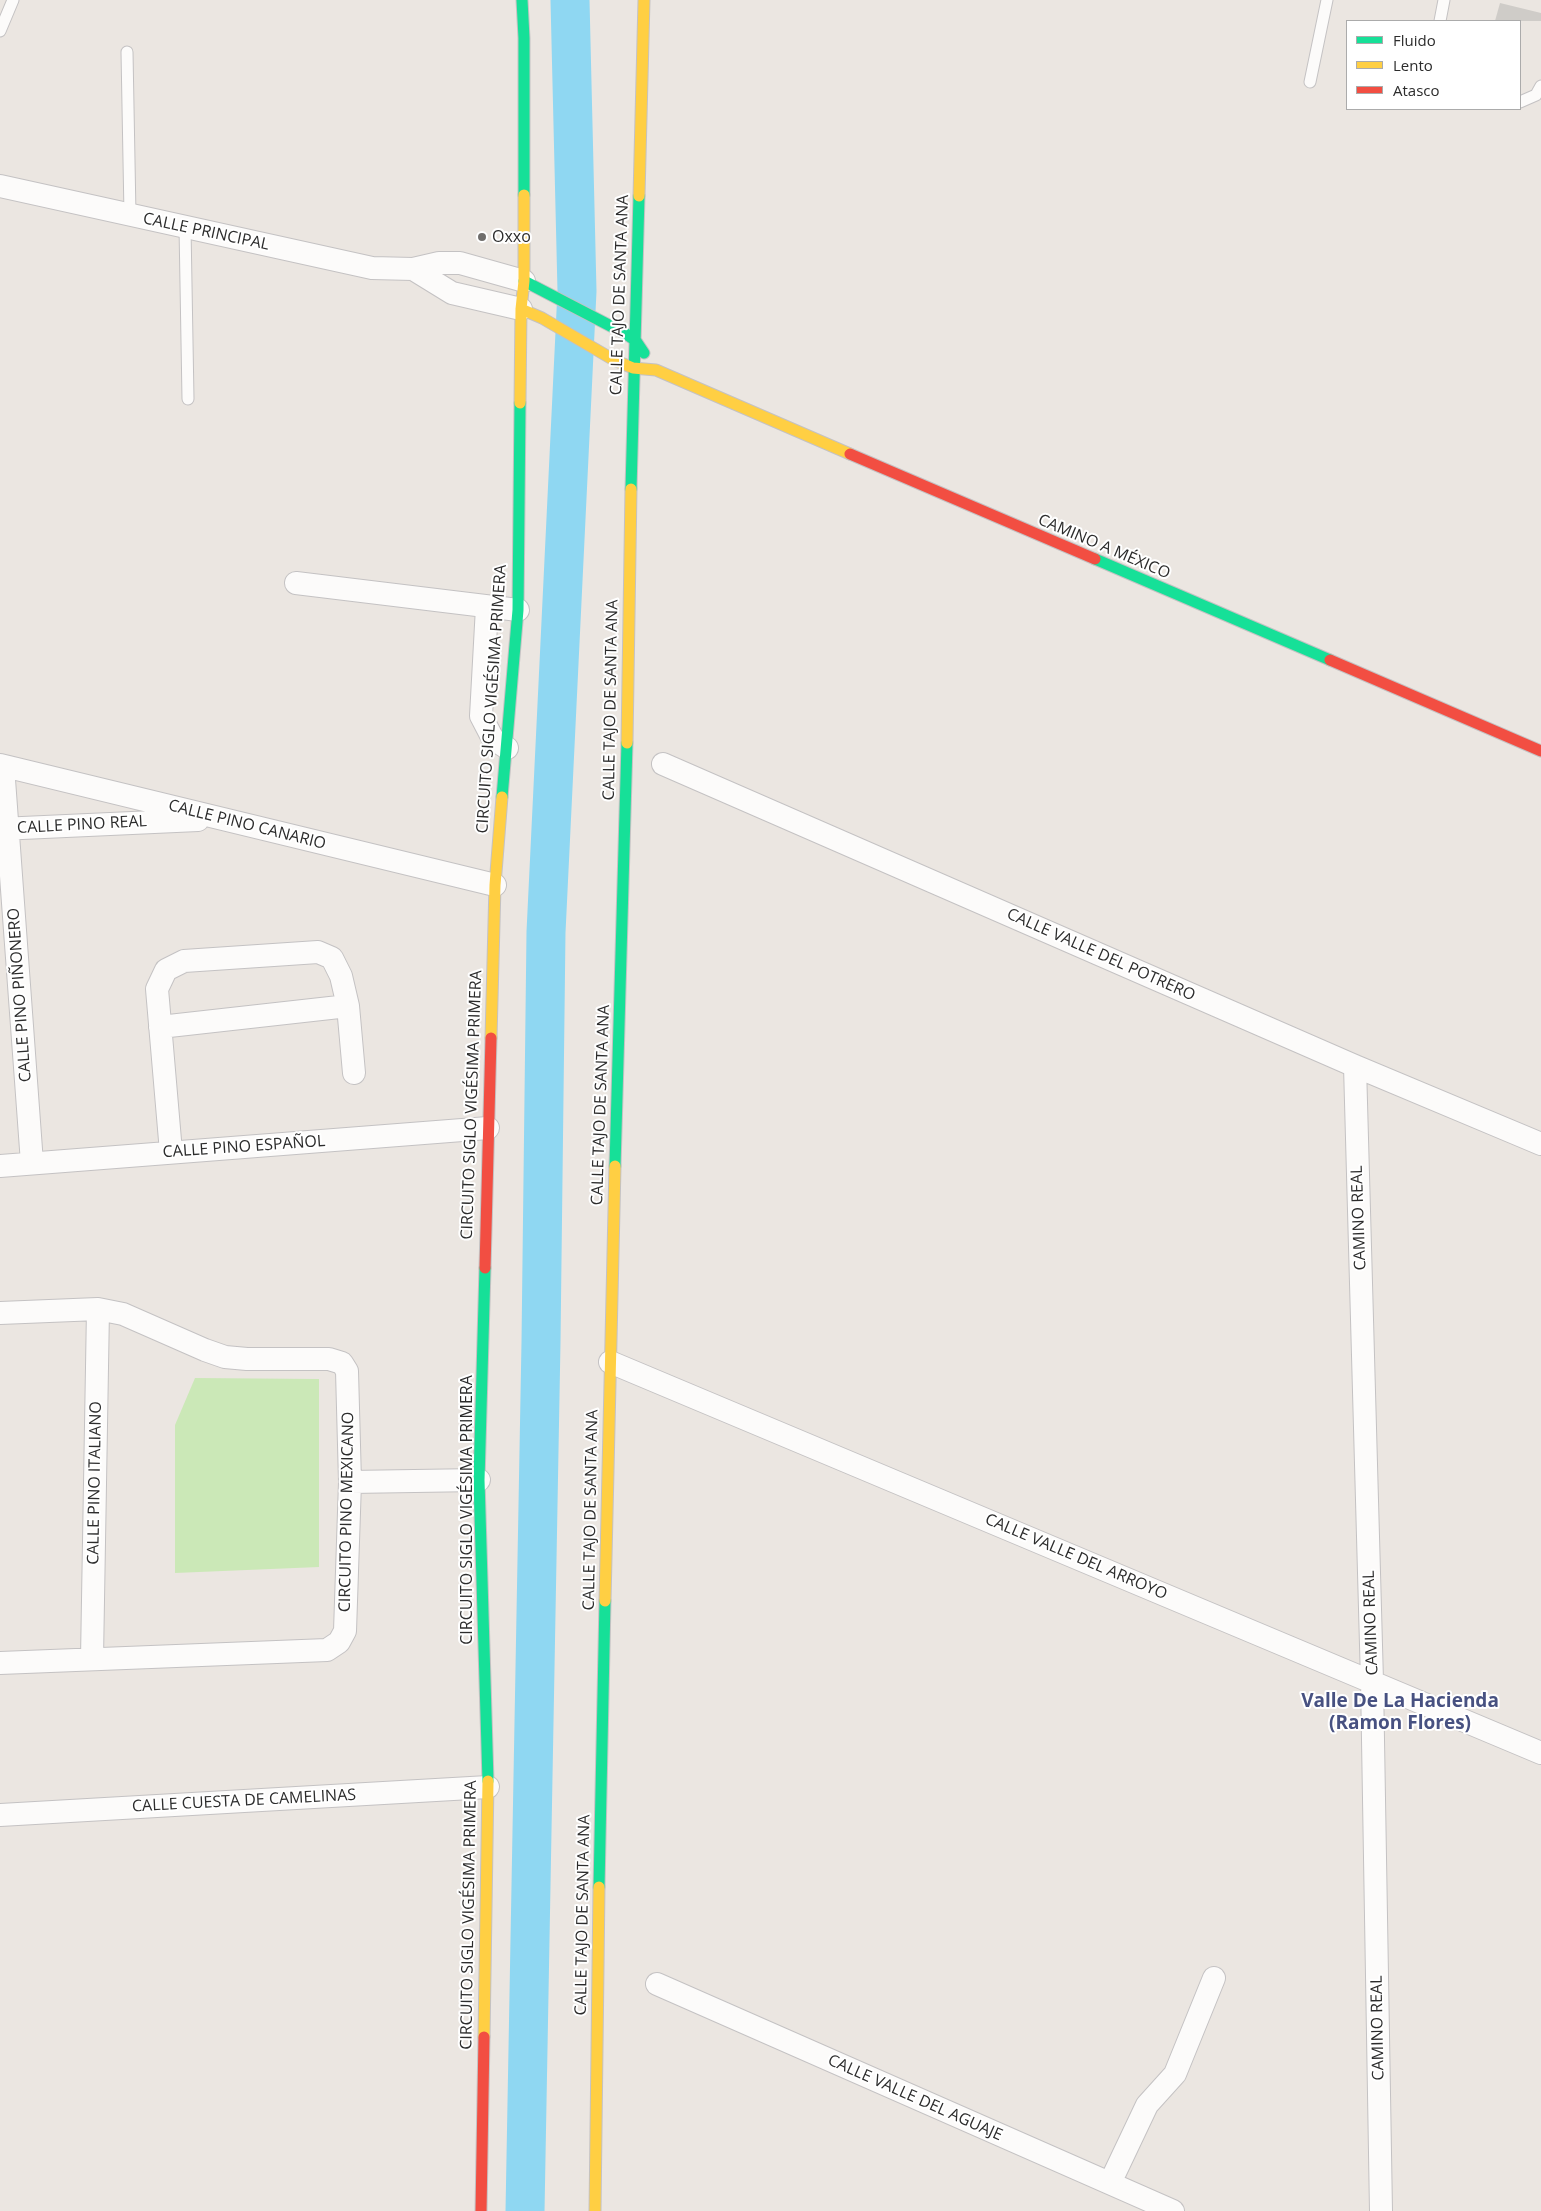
<!DOCTYPE html>
<meta charset="utf-8">
<style>
body{margin:0}
#map{position:relative;width:1541px;height:2211px;overflow:hidden;background:#ebe6e1;font-family:"Open Sans",sans-serif}
canvas{display:block}
.legend{position:absolute;left:1346px;top:20px;width:175px;height:90px;box-sizing:border-box;background:#fff;border:1px solid #ababab;margin:0;padding:6px 9px;list-style:none;font-size:15px;color:#2c2c2c}
.legend li{display:flex;align-items:center;gap:10px;height:25px}
.legend b{width:25px;border:1px solid #ababab}
</style>
<div id="map">
<canvas width="1541" height="2211"></canvas>
<ul class="legend">
<li><b style="height:6px;background:#16e098"></b>Fluido</li>
<li><b style="height:6px;background:#ffcf43"></b>Lento</li>
<li><b style="height:6px;background:#f24e42"></b>Atasco</li>
</ul>
</div>
<script>
const g = document.querySelector('canvas').getContext('2d');
g.lineJoin = 'round';
function paint(path, color) { g.fillStyle = color; g.fill(path, 'evenodd'); }
const shape = rows => new Path2D(rows.map(r => 'M' + r).join(''));
function trace(path, color, width, dash) { g.strokeStyle = color; g.lineWidth = width; g.lineCap = dash ? 'butt' : 'round'; g.setLineDash(dash || []); g.stroke(path); }
function write(font, color, halo, rows, align = 'center') {
  g.font = font + ' "Open Sans",sans-serif'; g.lineWidth = 4; g.setLineDash([]); g.textBaseline = 'middle'; g.strokeStyle = halo; g.fillStyle = color; for (const [text, x, y, turn = 0] of rows) {
    g.save(); g.translate(x, y); g.rotate((+turn || 0) * Math.PI / 180); g.textAlign = isNaN(turn) ? turn : align; if (halo) g.strokeText(text, 0, 0); g.fillText(text, 0, 0); g.restore();
  }
}
paint(shape([
 [195,1378,319,1379,319,1567,175,1573,175,1425]
]), '#cbe8b7');
trace(shape([
 [525,2211,541,1342,546,932,577,291,570,0]
]), '#8fd7f2', 39);
paint(shape([
 [1500,3,1541,13,1541,21,1495,21]
]), '#cfccc8');
const lane = shape([
 [1440,21,1444,0],
 [0,31,13,0],
 [127,52,130,215],
 [1310,82,1327,0],
 [1520,102,1536,95,1541,86],
 [185,227,188,399]
]);
const street = shape([
 [0,186,372,268,413,269,439,263,460,263,524,281],
 [413,269,452,293,521,309],
 [296,583,518,610],
 [487,607,481,716,493,739,507,748],
 [663,764,1355,1066,1541,1144],
 [0,765,495,885],
 [3,766,32,1163],
 [0,829,198,820],
 [160,1027,348,1006],
 [1355,1066,1372,1681,1381,2211],
 [171,1152,157,989,166,970,184,961,318,952,332,958,341,976,348,1006,354,1073],
 [0,1166,488,1128],
 [0,1313,98,1309,123,1314,205,1350,225,1357,247,1359,329,1359,342,1363,347,1371,350,1482,345,1631,339,1642,327,1650,0,1663],
 [610,1362,1541,1753],
 [350,1482,479,1480],
 [92,1658,98,1309],
 [0,1815,488,1787],
 [657,1984,1173,2211],
 [1110,2183,1147,2105,1175,2074,1214,1978]
]);
const fast = shape([
 [522,0,524,38,524,195],
 [524,281,626,334,636,341,644,353],
 [631,489,639,196],
 [1095,559,1330,660],
 [502,797,518,610,520,403],
 [615,1166,627,743],
 [485,1268,479,1480,488,1781],
 [599,1887,605,1601]
]);
const slow = shape([
 [639,196,644,0],
 [521,309,542,318,614,360,633,368,656,370,850,454],
 [520,403,521,309,524,281,524,195],
 [627,743,631,489],
 [491,1038,495,885,502,797],
 [605,1601,615,1166],
 [484,2037,488,1781],
 [595,2211,599,1887]
]);
const jam = shape([
 [850,454,1095,559],
 [1330,660,1541,751],
 [485,1268,491,1038],
 [481,2211,484,2037]
]);
trace(lane, '#c4c2c3', 13);
trace(street, '#c4c2c3', 24);
trace(fast, '#c4c2c3', 13);
trace(slow, '#c4c2c3', 13);
trace(jam, '#c4c2c3', 13);
trace(lane, '#fcfbfa', 11);
trace(street, '#fcfbfa', 22);
trace(fast, '#16e098', 11);
trace(slow, '#ffcf43', 11);
trace(jam, '#f24e42', 11);
for (const [x, y, r, color] of [
 [482,237,5,"#6f6d6b"]
]) { const dot = new Path2D(); dot.arc(x, y, r, 0, 2 * Math.PI); g.fillStyle = color; g.fill(dot); trace(dot, '#fff', 2); }
write('16px', '#2c2c2c', '#fff', [
 ["CALLE PRINCIPAL",206,232,12],
 ["CALLE TAJO DE SANTA ANA",620,295,-88],
 ["CAMINO A MÉXICO",1104,547,23],
 ["CIRCUITO SIGLO VIGÉSIMA PRIMERA",492,699,-86],
 ["CALLE TAJO DE SANTA ANA",611,700,-89],
 ["CALLE PINO REAL",82,825,-3],
 ["CALLE PINO CANARIO",247,825,14],
 ["CALLE VALLE DEL POTRERO",1101,955,24],
 ["CALLE PINO PIÑONERO",20,995,-94],
 ["CIRCUITO SIGLO VIGÉSIMA PRIMERA",472,1105,-88],
 ["CALLE TAJO DE SANTA ANA",601,1105,-88],
 ["CALLE PINO ESPAÑOL",244,1147,-4],
 ["CAMINO REAL",1359,1218,-92],
 ["CALLE PINO ITALIANO",95,1483,-89],
 ["CIRCUITO SIGLO VIGÉSIMA PRIMERA",467,1510,-90],
 ["CALLE TAJO DE SANTA ANA",591,1510,-89],
 ["CIRCUITO PINO MEXICANO",347,1512,-89],
 ["CALLE VALLE DEL ARROYO",1076,1557,23],
 ["CAMINO REAL",1371,1623,-92],
 ["CALLE CUESTA DE CAMELINAS",244,1801,-3],
 ["CIRCUITO SIGLO VIGÉSIMA PRIMERA",469,1915,-89],
 ["CALLE TAJO DE SANTA ANA",583,1915,-89],
 ["CAMINO REAL",1378,2028,-91],
 ["CALLE VALLE DEL AGUAJE",915,2098,24]
]);
write('16px', '#2c2c2c', '#fff', [
 ["Oxxo",492,237]
], 'left');
write('bold 19px', '#475181', '#fff', [
 ["Valle De La Hacienda",1400,1702],
 ["(Ramon Flores)",1400,1724]
]);
</script>
